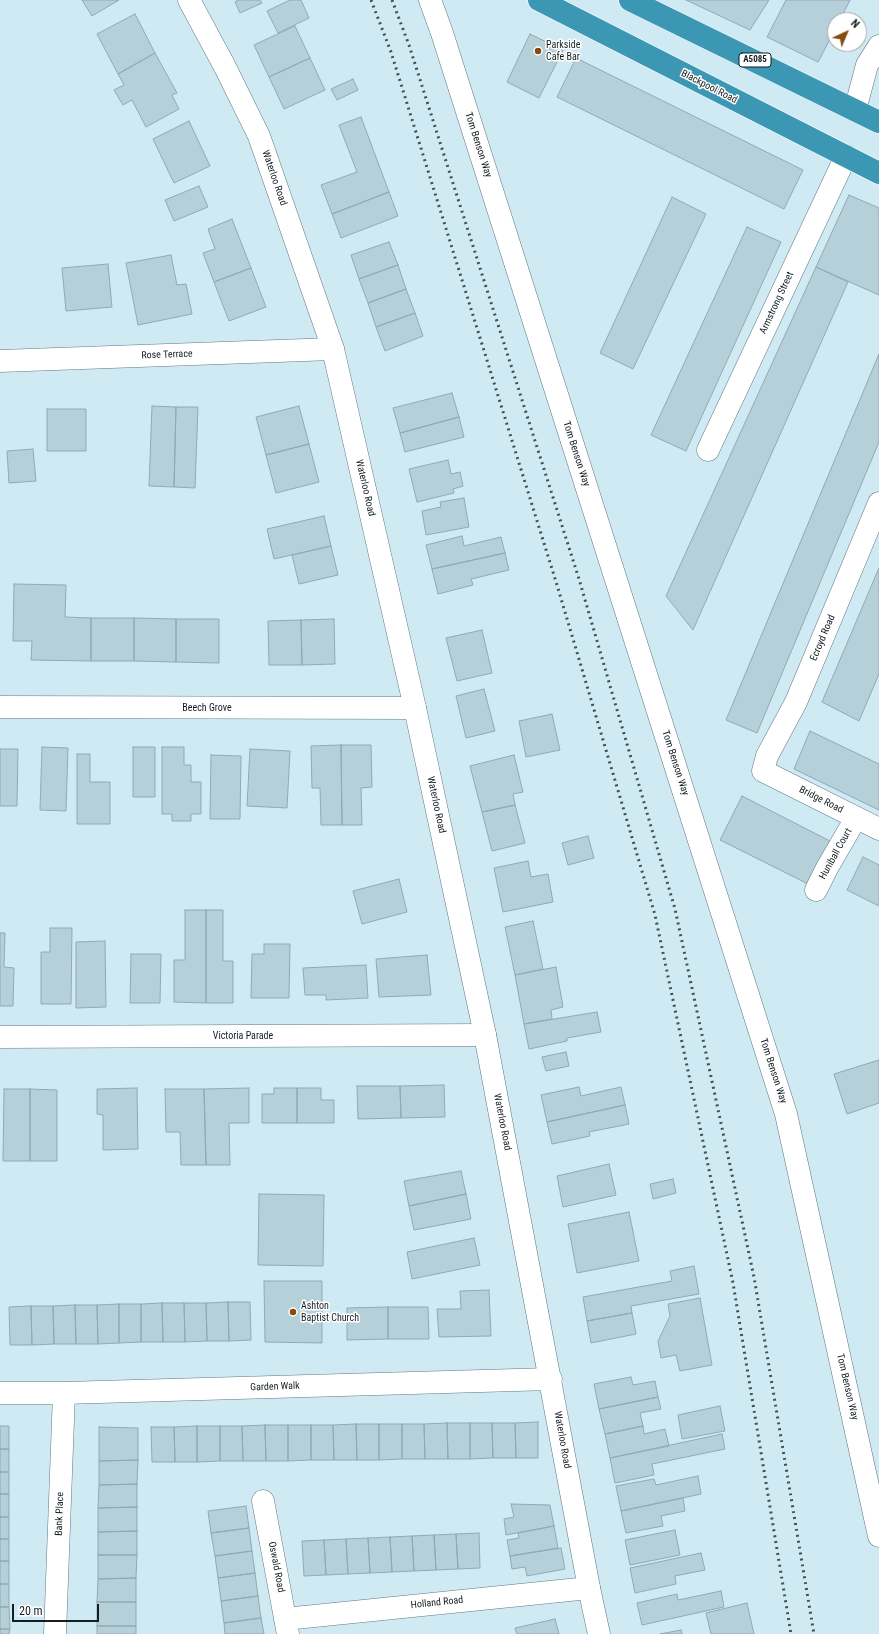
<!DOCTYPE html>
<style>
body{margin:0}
#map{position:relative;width:879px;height:1634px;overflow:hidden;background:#d0eaf4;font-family:"Roboto Condensed",sans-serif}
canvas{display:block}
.north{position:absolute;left:827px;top:12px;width:40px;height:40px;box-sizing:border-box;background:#fff;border:1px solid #a1a5a6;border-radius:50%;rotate:44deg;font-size:11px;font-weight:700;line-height:16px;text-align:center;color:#141d21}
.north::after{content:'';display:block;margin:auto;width:14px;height:18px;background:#894a0e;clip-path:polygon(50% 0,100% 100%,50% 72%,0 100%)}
.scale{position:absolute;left:12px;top:1604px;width:87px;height:18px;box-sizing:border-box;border:2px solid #141d21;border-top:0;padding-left:5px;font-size:12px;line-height:14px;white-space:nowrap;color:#141d21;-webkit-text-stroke:3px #fff;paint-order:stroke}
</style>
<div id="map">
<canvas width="879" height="1634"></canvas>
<div class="north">N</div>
<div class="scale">20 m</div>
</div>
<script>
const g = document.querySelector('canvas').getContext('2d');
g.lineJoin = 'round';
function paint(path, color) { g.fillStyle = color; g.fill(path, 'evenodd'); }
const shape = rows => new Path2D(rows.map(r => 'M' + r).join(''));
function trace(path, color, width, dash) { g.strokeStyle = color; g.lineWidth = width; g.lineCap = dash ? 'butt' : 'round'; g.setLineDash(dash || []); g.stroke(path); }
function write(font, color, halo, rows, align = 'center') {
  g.font = font + ' "Roboto Condensed",sans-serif'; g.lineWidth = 3; g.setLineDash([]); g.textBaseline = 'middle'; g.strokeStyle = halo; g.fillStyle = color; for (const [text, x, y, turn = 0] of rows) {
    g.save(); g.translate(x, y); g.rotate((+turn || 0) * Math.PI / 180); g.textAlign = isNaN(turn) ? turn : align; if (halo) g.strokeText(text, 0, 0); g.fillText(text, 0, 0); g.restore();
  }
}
const building = shape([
 [82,0,119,0,92,16,82,0],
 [238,0,260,0,262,3,240,13,235,2,238,0],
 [290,0,301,0,309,18,278,33,267,11,290,0],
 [686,0,769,0,750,30,686,0],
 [786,0,850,0,840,20,835,20,835,30,818,62,767,37,786,0],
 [135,14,155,53,118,74,97,34,135,14],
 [295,26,310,58,269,77,254,45,295,26],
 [530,34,563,50,539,98,507,82,530,34],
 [155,53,177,93,172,95,179,109,146,127,132,100,123,105,114,90,124,85,118,74,155,53],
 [310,58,325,90,284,109,269,77,310,58],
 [576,58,803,170,784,209,557,97,576,58],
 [353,79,358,90,337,100,331,89,353,79],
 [361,117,389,192,332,214,321,185,357,172,339,125,361,117],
 [189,121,210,166,174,183,153,139,189,121],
 [199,186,208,207,174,221,165,200,199,186],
 [389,192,398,216,341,238,332,214,389,192],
 [849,195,879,208,879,295,816,267,849,195],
 [672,197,706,214,633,369,600,353,672,197],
 [232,219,251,268,214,282,203,253,215,249,208,229,232,219],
 [747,227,781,242,686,451,651,435,747,227],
 [389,242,398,265,359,279,351,255,389,242],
 [171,255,177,285,186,284,192,314,138,325,126,263,171,255],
 [108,264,112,307,66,311,62,268,108,264],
 [398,265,406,289,368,303,359,279,398,265],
 [816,267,848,282,693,630,666,596,816,267],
 [251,268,266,307,229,321,214,282,251,268],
 [406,289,415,313,376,327,368,303,406,289],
 [415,313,423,336,385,351,376,327,415,313],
 [879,354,879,442,757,733,726,720,879,354],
 [452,393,459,417,400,433,393,408,452,393],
 [152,406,176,407,174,487,149,486,152,406],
 [299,406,309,444,266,455,256,417,299,406],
 [176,407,198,407,195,488,174,487,176,407],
 [47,409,86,409,86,451,47,451,47,409],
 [459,417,464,437,405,452,400,433,459,417],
 [309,444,319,482,276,493,266,455,309,444],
 [33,449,36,481,9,483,7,451,33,449],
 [448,460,451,474,460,472,463,486,453,489,454,493,417,502,409,469,448,460],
 [464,498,469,527,426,535,422,511,441,507,440,502,464,498],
 [324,516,331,546,274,559,267,529,324,516],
 [462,536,464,546,501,537,505,553,432,569,426,545,462,536],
 [331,546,338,575,299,584,292,555,331,546],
 [505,553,509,570,471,579,473,585,438,594,432,569,505,553],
 [879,568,879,674,859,721,822,702,879,568],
 [14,584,66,585,65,617,91,618,91,661,31,660,32,641,13,641,14,584],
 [91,618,134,618,134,661,91,661,91,618],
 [134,618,176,619,176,662,134,661,134,618],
 [176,619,219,619,219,663,176,662,176,619],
 [334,619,335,664,302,665,301,620,334,619],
 [301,620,302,665,269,665,268,621,301,620],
 [482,630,492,673,457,681,446,638,482,630],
 [484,689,495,731,466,738,456,696,484,689],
 [552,714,560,750,526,757,519,721,552,714],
 [810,731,879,764,879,810,794,769,810,731],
 [341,745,371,745,372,787,361,788,362,825,342,825,341,745],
 [341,745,342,825,321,825,320,788,312,788,311,746,341,745],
 [42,747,68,748,66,811,40,810,42,747],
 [133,747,155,747,155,797,133,797,133,747],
 [162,747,184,747,184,765,191,765,191,782,201,782,201,814,191,814,191,821,172,821,172,814,162,814,162,747],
 [0,749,18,749,17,806,0,806,0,749],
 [250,749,290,751,287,808,247,806,250,749],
 [77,754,90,754,90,782,110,782,110,824,77,824,77,754],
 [211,755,241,756,240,819,210,819,211,755],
 [514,755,523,792,513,794,515,805,482,812,470,766,514,755],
 [742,796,830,841,808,884,720,840,742,796],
 [515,805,525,843,492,851,482,812,515,805],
 [588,836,594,858,568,865,562,843,588,836],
 [863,857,879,865,879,906,847,890,863,857],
 [528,861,531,877,548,874,553,902,503,912,494,868,528,861],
 [399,879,407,912,362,924,353,891,399,879],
 [185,910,206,910,206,1003,174,1002,174,960,185,960,185,910],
 [206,910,223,910,223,961,233,961,233,1003,206,1003,206,910],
 [533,921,543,969,515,975,505,927,533,921],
 [50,928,72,928,71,1004,41,1004,41,952,50,952,50,928],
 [0,933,5,933,4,967,14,968,13,1006,0,1006,0,933],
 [105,941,106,1007,76,1008,76,942,105,941],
 [264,944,290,944,289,998,251,998,252,954,264,954,264,944],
 [131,954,161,954,160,1003,130,1003,131,954],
 [427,955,431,995,379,997,376,959,427,955],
 [366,965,368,998,326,1000,326,995,305,995,303,968,366,965],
 [556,967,563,1007,551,1010,552,1019,524,1024,515,975,556,967],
 [597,1012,601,1032,567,1038,567,1041,529,1049,524,1024,597,1012],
 [566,1052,569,1066,546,1071,542,1057,566,1052],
 [879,1060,879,1103,847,1114,834,1074,879,1060],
 [444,1085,445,1117,401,1118,400,1086,444,1085],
 [357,1086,400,1086,401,1118,358,1119,357,1086],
 [579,1087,581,1096,621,1087,625,1105,547,1122,541,1095,579,1087],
 [137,1088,138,1149,103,1150,103,1115,97,1114,97,1089,137,1088],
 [249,1088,249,1123,229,1123,230,1165,206,1165,204,1089,249,1088],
 [274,1088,297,1088,297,1123,262,1123,262,1094,274,1094,274,1088],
 [297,1088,321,1088,321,1100,334,1100,334,1123,297,1123,297,1088],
 [4,1089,30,1089,30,1161,3,1161,4,1089],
 [30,1089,57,1090,57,1161,30,1161,30,1089],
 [165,1089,204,1089,206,1165,181,1165,180,1132,166,1132,165,1089],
 [625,1105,629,1124,589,1132,590,1136,552,1144,547,1122,625,1105],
 [609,1164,616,1195,563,1207,557,1176,609,1164],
 [461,1171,466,1194,409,1206,404,1181,461,1171],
 [673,1179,676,1193,653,1199,650,1184,673,1179],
 [259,1194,324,1195,323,1266,258,1265,259,1194],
 [466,1194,471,1219,414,1230,409,1206,466,1194],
 [629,1212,639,1261,577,1273,568,1224,629,1212],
 [474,1238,480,1265,412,1279,407,1252,474,1238],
 [694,1266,699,1294,631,1306,632,1313,587,1321,583,1297,672,1281,670,1271,694,1266],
 [264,1281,322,1281,322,1343,265,1342,264,1281],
 [489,1290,491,1336,439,1337,437,1309,461,1309,460,1291,489,1290],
 [700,1298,712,1365,680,1371,676,1355,661,1358,658,1341,670,1316,668,1304,700,1298],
 [228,1302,250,1302,251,1340,229,1341,228,1302],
 [228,1302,229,1341,207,1341,206,1303,228,1302],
 [162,1303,163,1342,141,1342,141,1304,162,1303],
 [162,1303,184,1303,185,1342,163,1342,162,1303],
 [184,1303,206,1303,207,1341,185,1342,184,1303],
 [119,1304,119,1343,98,1344,97,1305,119,1304],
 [119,1304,141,1304,141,1342,119,1343,119,1304],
 [75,1305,76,1344,54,1344,53,1306,75,1305],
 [75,1305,97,1305,98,1344,76,1344,75,1305],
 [31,1306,32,1345,10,1345,9,1307,31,1306],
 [31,1306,53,1306,54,1344,32,1345,31,1306],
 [388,1307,428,1307,429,1339,388,1339,388,1307],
 [388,1307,388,1339,347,1340,347,1308,388,1307],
 [632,1313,636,1334,591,1343,587,1321,632,1313],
 [631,1377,633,1385,655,1381,658,1397,599,1409,594,1384,631,1377],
 [658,1397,661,1409,640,1413,643,1426,605,1434,599,1409,658,1397],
 [720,1406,725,1431,682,1439,678,1415,720,1406],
 [538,1422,538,1458,516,1458,515,1423,538,1422],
 [447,1423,448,1459,425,1459,424,1424,447,1423],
 [447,1423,470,1423,470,1459,448,1459,447,1423],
 [470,1423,492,1423,493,1458,470,1459,470,1423],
 [492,1423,515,1423,516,1458,493,1458,492,1423],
 [356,1424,357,1460,334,1460,333,1425,356,1424],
 [356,1424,379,1424,379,1460,357,1460,356,1424],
 [379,1424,402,1424,402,1459,379,1460,379,1424],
 [402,1424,424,1424,425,1459,402,1459,402,1424],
 [265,1425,266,1461,243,1461,242,1426,265,1425],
 [265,1425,288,1425,288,1461,266,1461,265,1425],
 [288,1425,311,1425,311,1460,288,1461,288,1425],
 [311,1425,333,1425,334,1460,311,1460,311,1425],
 [0,1426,9,1426,9,1449,0,1449,0,1426],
 [197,1426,197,1462,175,1462,174,1427,197,1426],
 [197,1426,220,1426,220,1461,197,1462,197,1426],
 [220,1426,242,1426,243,1461,220,1461,220,1426],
 [643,1426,644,1434,665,1429,669,1446,610,1458,605,1434,643,1426],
 [99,1427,138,1428,138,1460,99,1461,99,1427],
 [151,1427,174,1427,175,1462,152,1462,151,1427],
 [722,1434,725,1449,652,1464,654,1475,615,1483,610,1458,722,1434],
 [0,1449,9,1449,9,1472,0,1472,0,1449],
 [138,1460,137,1484,99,1485,99,1461,138,1460],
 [0,1472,9,1472,9,1494,0,1494,0,1472],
 [698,1476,701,1494,621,1511,616,1486,654,1479,656,1485,698,1476],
 [137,1484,137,1507,98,1508,99,1485,137,1484],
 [0,1494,9,1494,9,1517,0,1517,0,1494],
 [683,1498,685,1511,661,1516,663,1526,626,1533,621,1511,683,1498],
 [511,1504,550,1505,554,1526,506,1535,504,1519,514,1517,511,1504],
 [246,1506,249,1528,211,1533,208,1511,246,1506],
 [137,1507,137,1531,98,1532,98,1508,137,1507],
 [0,1517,9,1517,9,1539,0,1539,0,1517],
 [554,1526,558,1548,510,1556,507,1540,519,1538,518,1533,554,1526],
 [249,1528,252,1551,215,1556,211,1533,249,1528],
 [675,1530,680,1555,630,1565,625,1540,675,1530],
 [137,1531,137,1555,98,1555,98,1532,137,1531],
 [479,1533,480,1568,458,1569,456,1534,479,1533],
 [456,1534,458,1569,436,1570,434,1535,456,1534],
 [434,1535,436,1570,414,1571,412,1536,434,1535],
 [412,1536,414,1571,392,1572,390,1537,412,1536],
 [390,1537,392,1572,370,1573,368,1538,390,1537],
 [368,1538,370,1573,348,1574,346,1539,368,1538],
 [0,1539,9,1539,9,1561,0,1561,0,1539],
 [346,1539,348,1574,326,1575,324,1540,346,1539],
 [324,1540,326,1575,304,1576,302,1541,324,1540],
 [561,1548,565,1569,527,1576,525,1567,512,1569,510,1556,561,1548],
 [252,1551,255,1573,218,1578,215,1556,252,1551],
 [701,1553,705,1570,675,1576,676,1584,635,1593,630,1568,701,1553],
 [98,1555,137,1555,136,1578,98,1579,98,1555],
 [0,1561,9,1561,9,1584,0,1584,0,1561],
 [255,1573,258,1596,221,1601,218,1578,255,1573],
 [136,1578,136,1602,97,1602,98,1579,136,1578],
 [0,1584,9,1584,9,1607,0,1607,0,1584],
 [721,1591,724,1607,642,1625,637,1603,677,1594,678,1600,721,1591],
 [258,1596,261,1618,224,1623,221,1601,258,1596],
 [97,1602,136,1602,136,1626,97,1626,97,1602],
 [747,1603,754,1634,711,1634,706,1613,747,1603],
 [0,1607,9,1607,10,1629,0,1629,0,1607],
 [261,1618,264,1634,225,1634,224,1623,261,1618],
 [555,1619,559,1634,517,1634,515,1628,555,1619],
 [97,1626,136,1626,136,1634,97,1634,97,1626],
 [0,1629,10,1629,9,1634,0,1634,0,1629],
 [681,1630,682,1634,660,1634,681,1630]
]);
paint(building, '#b6d0da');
trace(building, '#90a9b2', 1);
const street = shape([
 [855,110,867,65,879,46],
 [0,361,333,349],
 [708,450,846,156],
 [879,503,796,702,767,756,763,771,879,829],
 [0,707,415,708],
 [816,890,827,868,856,818],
 [0,1037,485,1035],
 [0,1393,64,1393,551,1379],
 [263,1501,288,1634],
 [285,1619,589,1588],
 [55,1634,64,1393]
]);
const secondary = shape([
 [189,0,225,67,259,136,333,349,415,708,485,1035,589,1588,599,1634],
 [430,0,442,33,786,1114,879,1536]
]);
const highway = shape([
 [539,0,879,173],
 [630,0,879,122]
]);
trace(street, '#617881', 23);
trace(secondary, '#617881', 23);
trace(highway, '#fff', 23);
trace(street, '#fff', 22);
trace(secondary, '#fff', 22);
trace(highway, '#3c97b4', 22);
trace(shape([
 [371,0,391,52,557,585,655,915,733,1283,791,1634],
 [392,0,409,45,579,579,675,909,754,1277,814,1634]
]), '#435055', 3, [2, 4]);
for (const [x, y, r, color] of [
 [538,51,4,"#894a0e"],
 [293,1312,4,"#894a0e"]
]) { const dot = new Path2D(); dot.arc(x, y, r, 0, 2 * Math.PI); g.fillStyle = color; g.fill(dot); trace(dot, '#fff', 1.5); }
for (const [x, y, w] of [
 [755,60,32]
]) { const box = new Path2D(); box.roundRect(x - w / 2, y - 7, w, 14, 3); g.fillStyle = '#fff'; g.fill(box); trace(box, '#141d21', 1); }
write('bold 9px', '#141d21', null, [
 ["A5085",755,60]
]);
write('10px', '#141d21', '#fff', [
 ["Parkside",546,45],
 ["Cafe Bar",546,57],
 ["Ashton",301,1306],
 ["Baptist Church",301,1318]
], 'left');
write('10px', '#141d21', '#fff', [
 ["Blackpool Road",709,87,27],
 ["Tom Benson Way",478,145,72],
 ["Waterloo Road",274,178,71],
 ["Armstrong Street",777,303,-65],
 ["Rose Terrace",167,355,-2],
 ["Tom Benson Way",576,454,72],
 ["Waterloo Road",365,488,77],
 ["Ecroyd Road",823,638,-67],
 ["Beech Grove",207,708],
 ["Tom Benson Way",675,763,72],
 ["Bridge Road",821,800,27],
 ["Waterloo Road",436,805,78],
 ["Huniball Court",836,854,-61],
 ["Victoria Parade",243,1036],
 ["Tom Benson Way",773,1071,72],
 ["Waterloo Road",502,1122,79],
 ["Garden Walk",275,1387,-2],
 ["Tom Benson Way",847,1387,77],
 ["Waterloo Road",562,1440,80],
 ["Bank Place",60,1514,-88],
 ["Oswald Road",276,1567,79],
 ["Holland Road",437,1603,-6]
]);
</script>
